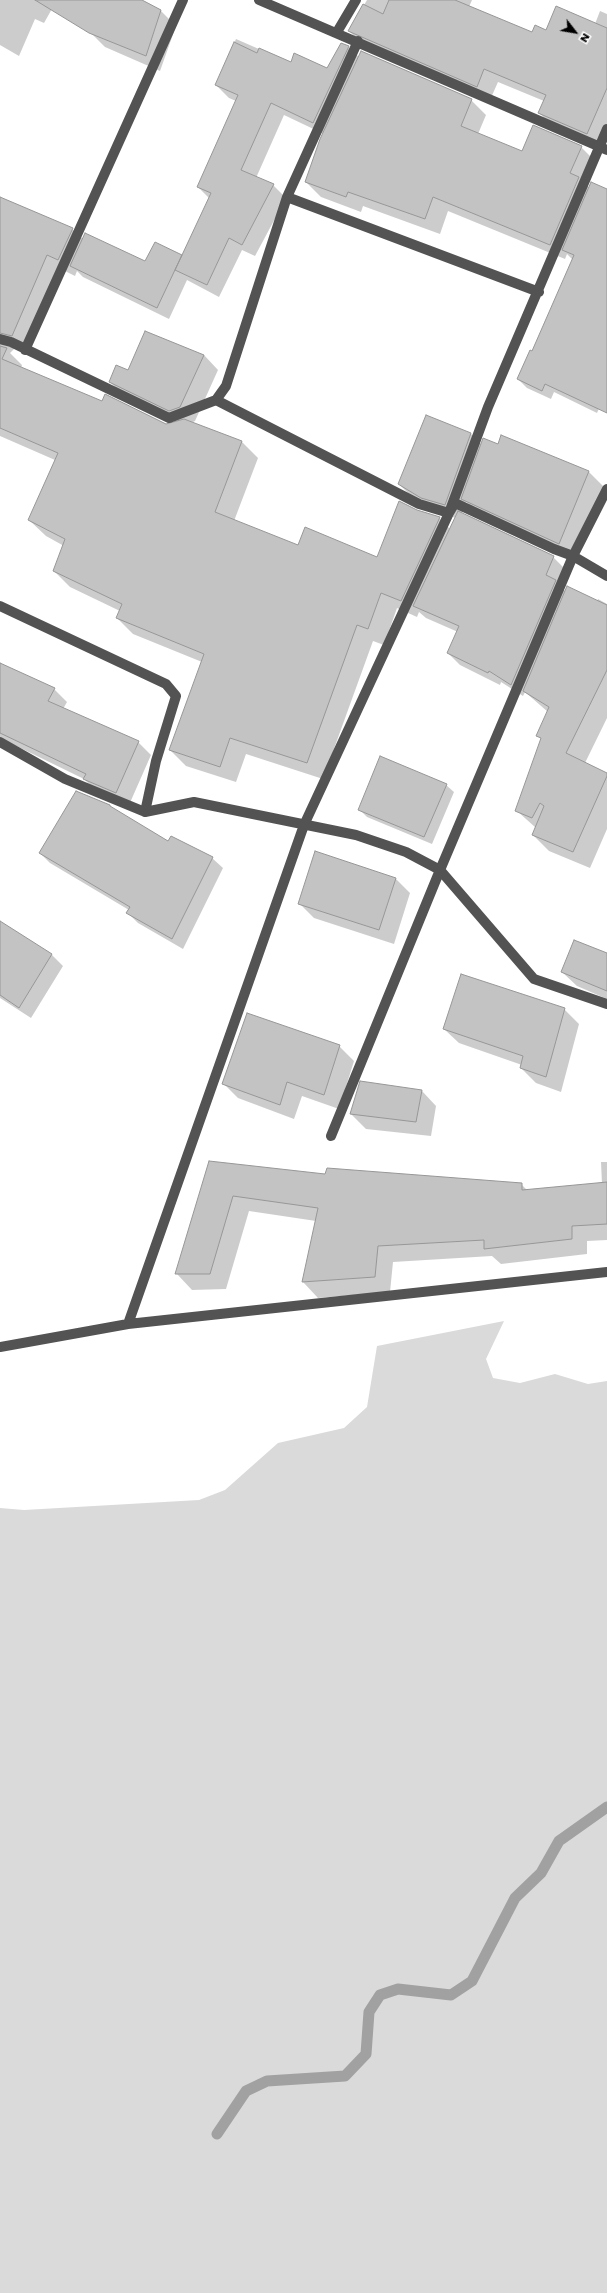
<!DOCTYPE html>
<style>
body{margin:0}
#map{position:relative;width:607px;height:2293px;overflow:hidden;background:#fff;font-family:Poppins,sans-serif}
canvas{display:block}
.north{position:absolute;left:555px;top:12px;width:40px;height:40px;-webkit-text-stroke:3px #fff;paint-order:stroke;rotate:121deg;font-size:11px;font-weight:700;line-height:16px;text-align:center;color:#000}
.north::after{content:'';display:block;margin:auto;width:14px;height:18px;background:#000;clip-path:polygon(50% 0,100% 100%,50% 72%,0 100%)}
</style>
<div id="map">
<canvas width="607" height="2293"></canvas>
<div class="north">N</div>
</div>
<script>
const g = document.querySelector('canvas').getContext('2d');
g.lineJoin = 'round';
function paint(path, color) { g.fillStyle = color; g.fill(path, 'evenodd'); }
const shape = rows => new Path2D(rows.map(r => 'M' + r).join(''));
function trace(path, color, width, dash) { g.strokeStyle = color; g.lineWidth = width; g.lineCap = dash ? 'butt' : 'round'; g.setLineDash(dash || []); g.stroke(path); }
paint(shape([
 [504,1321,486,1359,493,1378,520,1383,555,1374,588,1384,607,1381,607,2293,0,2293,0,1508,24,1510,199,1500,225,1490,278,1443,344,1428,367,1407,377,1346]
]), '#dadada');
paint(shape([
 [0,0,57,0,44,23,35,19,19,56,0,45],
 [109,0,139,0,161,11,176,26,160,71,105,47,91,33],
 [367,0,472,0,469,7,532,33,595,24,600,11,607,14,607,132,601,147,553,126,539,113,544,101,498,82,490,100,363,45,349,31],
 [236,39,291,63,328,69,348,47,359,57,471,100,486,115,478,134,522,153,581,147,596,162,586,185,590,188,607,190,607,391,597,413,554,392,551,399,527,388,518,379,532,352,573,260,567,254,565,259,448,211,440,234,363,206,361,212,321,197,306,182,324,134,284,115,256,178,273,185,286,198,255,256,242,250,219,297,187,280,169,319,83,277,77,271,75,276,63,270,28,351,15,348,10,353,22,365,21,368,103,402,166,425,178,422,125,397,110,382,128,371,204,355,218,370,195,421,191,423,242,442,258,458,234,521,298,547,377,558,417,511,439,518,450,529,456,518,437,512,414,499,399,484,426,416,471,434,482,445,498,445,502,437,589,472,604,487,574,558,477,513,466,502,462,514,553,557,565,569,558,584,566,592,597,601,598,599,607,604,607,718,585,763,607,774,607,829,590,868,549,851,533,835,536,828,516,810,542,739,538,735,548,712,525,692,523,696,501,682,500,685,460,665,448,653,458,632,426,618,419,612,417,617,397,608,384,645,373,641,323,779,246,754,236,782,186,766,170,750,202,662,133,634,117,618,120,611,70,587,54,571,64,546,46,536,29,520,55,460,0,436,0,204,72,229,83,239,145,263,155,243,182,256,209,198,198,187,236,101,229,98,216,85],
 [0,663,54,689,67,702,63,709,138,742,151,755,129,805,97,792,84,779,0,738],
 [446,785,454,792,432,844,367,817,359,809],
 [110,806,115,811,168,843,212,858,223,868,183,949,138,923,128,913,129,910,50,863,40,853],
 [395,878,410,893,394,944,314,918,299,903],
 [0,922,52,955,63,966,31,1018,0,998],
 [607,954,607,999,577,986,562,972],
 [564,1009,579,1024,561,1092,536,1083,521,1068,522,1065,459,1043,444,1029],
 [339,1046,354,1061,339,1109,302,1096,294,1119,238,1098,223,1083],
 [422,1091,436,1106,431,1136,366,1129,351,1114],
 [210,1162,326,1175,521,1184,528,1191,602,1184,601,1162,607,1162,607,1240,587,1241,587,1254,501,1264,492,1256,393,1262,390,1292,318,1298,303,1282,316,1221,249,1211,226,1289,192,1290,177,1274]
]), '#0003');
trace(shape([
 [217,2134,246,2091,267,2081,345,2076,366,2054,369,2012,380,1995,398,1989,451,1995,472,1981,515,1898,541,1873,559,1841,607,1807]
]), '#a1a1a1', 11);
const building = shape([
 [35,0,142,0,161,10,146,56,89,33,35,0],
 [389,0,455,0,532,32,535,25,546,30,556,6,607,28,607,88,587,134,538,113,546,95,484,69,477,87,348,31,363,4,383,14,389,0],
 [234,42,257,53,259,48,291,62,294,53,327,68,341,43,349,46,313,123,271,103,241,170,274,184,242,245,229,238,207,285,175,270,211,193,197,187,238,95,215,85,234,42],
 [361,51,472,99,461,126,522,151,533,125,582,146,570,173,579,177,550,245,433,197,425,219,348,192,346,197,305,182,320,139,361,51],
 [591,182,607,189,607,413,545,384,542,391,517,379,530,350,532,351,574,255,562,250,591,182],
 [0,197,73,228,58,260,47,255,12,336,0,333,0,197],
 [85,233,145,261,155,242,182,255,157,308,70,266,85,233],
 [145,331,204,355,180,407,169,411,109,382,116,365,128,370,145,331],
 [0,346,7,348,2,359,102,401,105,394,166,424,184,419,242,441,215,512,298,545,305,527,377,557,399,501,417,510,440,517,401,601,381,593,368,629,357,625,307,763,230,738,220,767,169,750,204,654,116,618,122,604,53,571,65,539,28,520,58,453,0,428,0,346],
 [426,415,471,433,445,505,421,498,398,484,426,415],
 [501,435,589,471,559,544,461,499,483,438,498,444,501,435],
 [458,511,554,556,546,575,556,580,511,685,489,671,488,673,447,653,459,626,413,606,458,511],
 [567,586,607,605,607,670,566,753,607,773,607,776,573,852,532,835,544,806,540,803,532,818,515,811,541,738,536,736,549,707,523,691,567,586],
 [0,663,55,688,48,701,139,741,116,793,83,779,86,774,0,733,0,663],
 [380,756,447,784,424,837,358,810,380,756],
 [76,791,110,805,110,806,168,841,171,836,213,857,172,939,126,913,130,907,39,853,76,791],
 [315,851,396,878,379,930,298,904,315,851],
 [0,921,52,954,19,1008,0,995,0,921],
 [574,940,607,953,607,991,561,972,574,940],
 [461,974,565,1008,546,1077,520,1068,523,1056,443,1029,461,974],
 [247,1013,340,1045,324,1095,287,1082,280,1105,222,1084,247,1013],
 [360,1081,422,1090,416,1122,350,1114,360,1081],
 [209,1161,325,1174,327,1168,522,1183,522,1190,607,1182,607,1224,572,1226,572,1239,484,1249,484,1240,378,1246,375,1277,302,1282,318,1208,233,1196,210,1274,175,1274,209,1161]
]);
paint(building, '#c3c3c3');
trace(building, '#979797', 1);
trace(shape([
 [259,0,607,150],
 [337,32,356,0],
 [287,197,539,292],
 [0,339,11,342,169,418,216,400,226,386,287,197,358,41],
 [25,350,183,0],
 [216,400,419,504,449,513,455,503,554,549,573,556,607,576],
 [0,606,166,684,176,696,156,761,145,812],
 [0,742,65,779,145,812,194,802,356,835,406,852,440,870,534,979,607,1004],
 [331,1136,440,870,573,556,607,489],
 [128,1324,304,825,449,513,488,407,607,129],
 [0,1347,128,1324,607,1272]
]), '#535353', 10);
</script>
